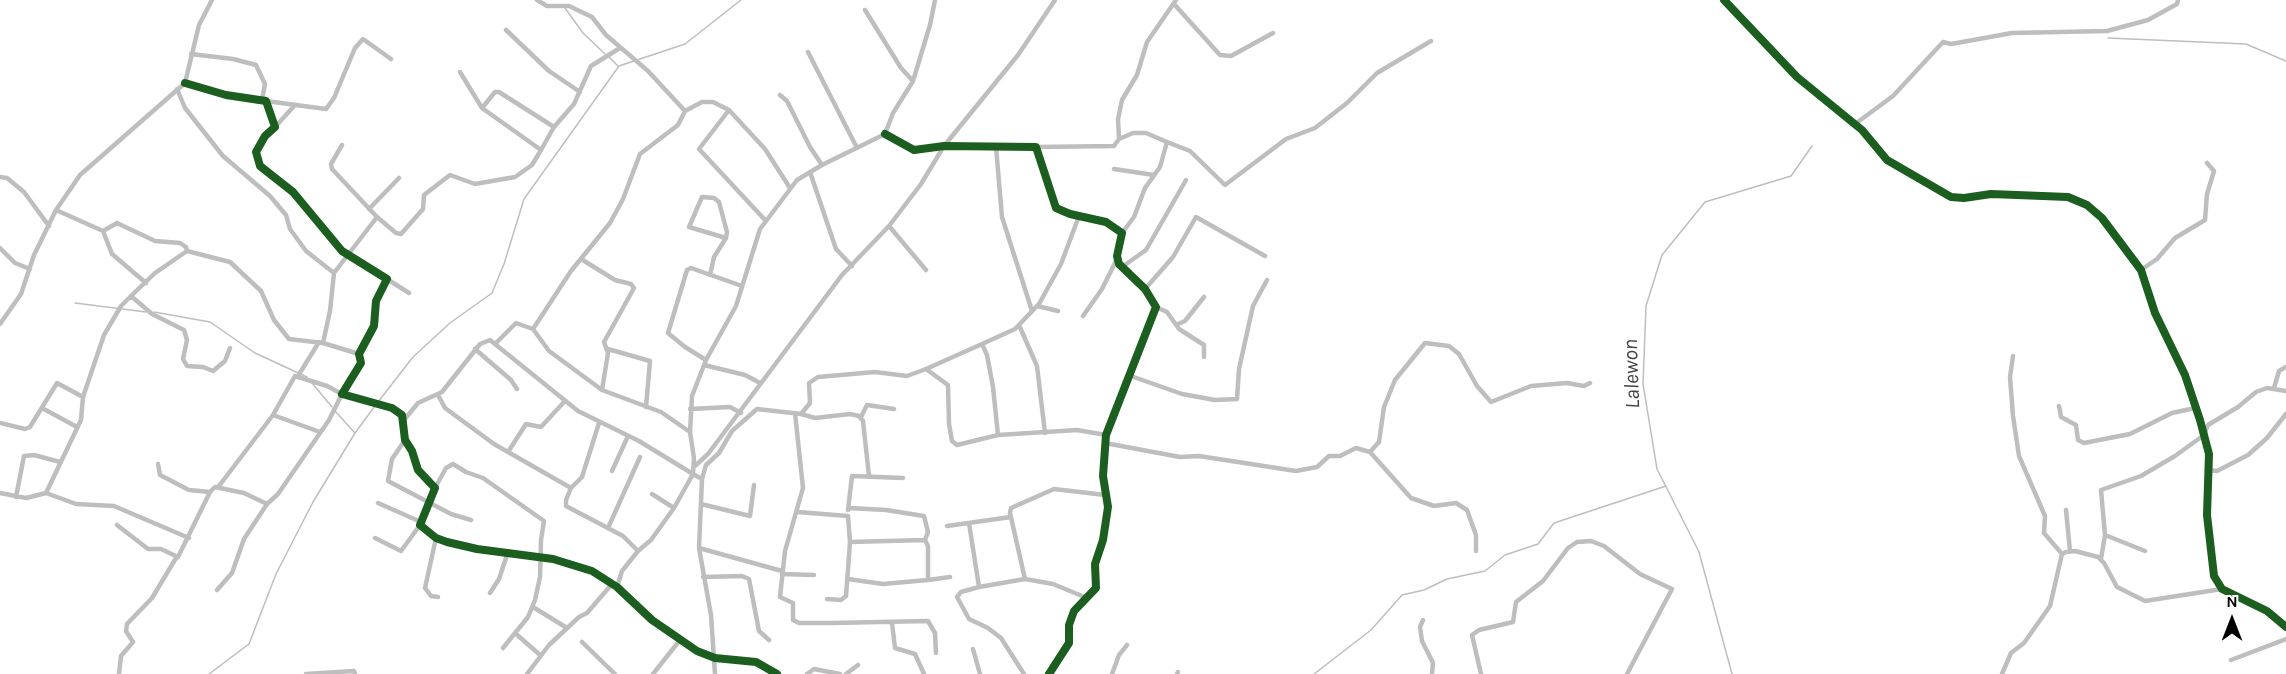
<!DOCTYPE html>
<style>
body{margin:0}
#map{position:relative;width:2286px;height:674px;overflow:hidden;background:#fff;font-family:Karla,sans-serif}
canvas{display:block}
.north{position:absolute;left:2202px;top:590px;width:60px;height:60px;-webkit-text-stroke:4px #fff;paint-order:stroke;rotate:0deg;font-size:16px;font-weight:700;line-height:24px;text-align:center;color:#000}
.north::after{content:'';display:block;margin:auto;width:21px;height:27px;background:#000;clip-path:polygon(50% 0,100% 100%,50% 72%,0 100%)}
</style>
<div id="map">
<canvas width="2286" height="674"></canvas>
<div class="north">N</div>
</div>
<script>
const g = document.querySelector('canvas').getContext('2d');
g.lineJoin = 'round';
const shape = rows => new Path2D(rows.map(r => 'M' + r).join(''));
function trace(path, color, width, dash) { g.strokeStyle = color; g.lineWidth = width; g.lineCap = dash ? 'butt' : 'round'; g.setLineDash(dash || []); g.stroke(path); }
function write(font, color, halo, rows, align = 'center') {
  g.font = font + ' Karla,sans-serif'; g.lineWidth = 4.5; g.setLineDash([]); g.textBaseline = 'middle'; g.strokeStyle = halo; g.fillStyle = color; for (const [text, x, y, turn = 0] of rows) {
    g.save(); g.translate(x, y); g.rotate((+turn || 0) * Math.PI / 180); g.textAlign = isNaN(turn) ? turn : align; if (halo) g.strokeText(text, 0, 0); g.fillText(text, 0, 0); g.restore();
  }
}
trace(shape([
 [565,8,583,33,605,54],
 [2108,38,2246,44,2286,61],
 [609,57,618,66],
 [75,303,146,312],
 [154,312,210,322,255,353,307,377],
 [312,383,332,407],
 [378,402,413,357,450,323,492,293,504,264,524,199,619,66,685,44,741,0],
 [335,411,354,432],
 [209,674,249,644,276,574,313,502,355,433,375,406],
 [1314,674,1371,630,1402,595,1424,590,1447,579,1485,571,1505,555,1538,544,1554,523,1666,486],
 [1732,674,1699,552,1657,469,1643,384,1646,306,1662,255,1705,202,1791,176,1812,146]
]), '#bebebe', 1.5);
trace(shape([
 [537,0,547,6,569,6,592,17,606,35,648,71,685,111,702,102,713,102,729,110,765,149,790,188],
 [1724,0,1797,77,1862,130,1887,160,1951,197,1964,198,1991,194,2068,197,2087,205,2102,218,2141,270,2155,313,2185,375,2200,420,2209,454,2207,515,2214,576,2222,589,2267,611,2286,627],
 [1174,4,1220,55,1231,56,1273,33],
 [865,10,901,68,913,81],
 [506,30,549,71,580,92],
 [808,52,857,148],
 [191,54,233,59,256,65,265,84,262,100],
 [460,72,482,108,541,150,554,127,574,104,591,66,620,48],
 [185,83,226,95,266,101,275,127,265,136,256,152,260,166,293,192,342,251,387,279,376,301,374,326,359,354,361,363,342,394,392,408,402,415,405,440,412,451,418,470,435,488,420,525,436,538,447,542,477,549,553,559,592,571,617,587,652,620,697,651,715,658,756,662,777,674],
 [177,89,185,108,223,156,270,196,286,215,290,229,306,251,334,273,377,217,396,233,401,234,423,209,424,195,450,175,475,184,515,177,532,165,541,150],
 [780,95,787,101,810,147,822,165],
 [266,101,326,109,334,98,355,48,363,39,391,59],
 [482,108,495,92,499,92,554,127],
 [729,110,699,149,766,221],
 [685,111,678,125,640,154,623,199,610,223,571,271,533,329,549,351,602,390,661,412,690,432],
 [1855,124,1893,96,1943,42,1951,44,2012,33,2107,31,2148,20,2177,4,2178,0],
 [275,127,295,105],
 [885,134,914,150,944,146,1036,147,1056,208,1070,214,1106,222,1122,233,1117,256,1119,264,1145,289,1156,307,1106,435,1103,476,1108,507,1103,540,1095,564,1096,588,1074,611,1069,625,1069,643,1049,674],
 [1119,139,1118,119,1122,100,1137,75,1147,42,1176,0],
 [1167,142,1190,151,1225,185,1286,139,1315,128,1347,103,1377,73,1431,41],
 [342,145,331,164,332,169,377,217],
 [996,147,1002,217,1032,311],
 [1036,147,1114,146,1119,139,1133,133,1146,133,1167,142,1160,167,1145,188,1134,217,1122,233],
 [1114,169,1154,175],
 [810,172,836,249,852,266],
 [0,177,7,178,24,192,49,226],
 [369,209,399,178],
 [56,210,103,231,117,223,155,241,180,243,186,247,187,251,155,273,131,296],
 [889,226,926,270],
 [103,231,112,254,146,283],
 [0,248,15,263,30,269],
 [187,251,230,262,261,291,274,320,289,339,323,343,359,354],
 [581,259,615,280,631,284,634,288,604,342,608,353,602,390],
 [1122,267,1146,250,1186,180],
 [2141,270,2157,259,2175,238,2205,220,2207,194,2214,171,2207,163],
 [710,275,714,257,726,238,689,227,702,197,714,198,719,202,727,232,726,238],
 [387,279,409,293],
 [1145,289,1173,257,1196,217,1265,256],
 [1037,306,1058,311],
 [1156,307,1167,312,1179,329,1204,345,1204,357],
 [1083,316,1102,289,1117,259],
 [0,324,21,294,34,255,56,210,80,175,185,83,199,25,212,0],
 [1178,324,1185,321,1204,297],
 [1019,325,1037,366,1045,433],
 [323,343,330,311,334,273],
 [495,344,516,323,533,329],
 [475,349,511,380,517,389],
 [608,349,650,361,646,407],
 [2013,356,2010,377,2013,416,2019,456,2045,516,2044,533,2062,554],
 [706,360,685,347,668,333,687,270,691,268,742,286],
 [704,365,745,375,760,383],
 [926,369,982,344],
 [1128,375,1182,394,1215,400,1237,399,1239,369,1253,306,1267,280],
 [298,376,319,342],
 [2274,388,2279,371,2286,367],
 [438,395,445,408,494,444,571,488,582,477,599,423],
 [2059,406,2061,417,2076,425,2078,440,2084,443,2130,434,2172,413,2195,408],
 [42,408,77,427],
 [690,409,730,407,741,413],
 [795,413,803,488,785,551,780,597,793,603,793,620,799,623,832,623,928,621,935,633,936,653],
 [801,414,810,403,809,383,818,377,875,372,907,376,926,369,948,385,949,424,952,441,957,445,998,435,1077,430,1106,435],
 [861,417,867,405,894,409],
 [404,420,418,403,442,392,480,344,490,340,578,411,639,441,693,474,674,508,651,540,638,551],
 [0,423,25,429,30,427,57,383,83,397],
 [998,435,993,387,987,355,982,344,1015,329,1039,304,1061,264,1079,216],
 [405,440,392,459,388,481,451,514,471,520],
 [1105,443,1180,457,1199,456,1296,471,1317,467,1329,456,1340,456,1356,448,1370,452,1411,498,1434,506,1456,503,1467,510,1476,535,1476,551],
 [508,452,526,424,541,427,564,402],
 [1370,452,1379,442,1384,407,1395,380,1425,343,1449,346,1459,354,1477,386,1491,402,1531,386,1567,383,1584,386,1590,383],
 [158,464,160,475,189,490,210,492],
 [695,466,708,454,842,275,889,226,921,184,944,146,1018,55,1055,0],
 [2208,470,2217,471,2248,455,2267,438,2286,414],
 [612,471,628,436],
 [702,479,706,465,719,453,732,431,757,409,801,414,815,418,850,414,859,416,863,421,869,476],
 [219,486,273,415,320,432],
 [435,488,446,468,453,464,466,472,483,478,544,521,541,540,540,577,535,600,528,617,503,648],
 [571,488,566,500,566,506,623,536,638,551,622,571,617,587],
 [0,493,26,498,46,493,81,420,83,397,104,335,121,306,131,296,152,314,184,330,187,340,183,359,187,366,203,367,213,371,225,361,230,348],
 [46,493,76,504,114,506,189,538],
 [652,494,674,508],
 [16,497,24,456,34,455,60,462],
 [378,503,421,522],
 [701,504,750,516,754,485],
 [849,508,886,510,924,516,928,532,925,540],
 [848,510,852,476,903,478],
 [2066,510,2070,551],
 [798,512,848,516,850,542,846,596,841,600,827,599],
 [969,523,979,587],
 [117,525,148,549,161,549,178,557,210,492,215,487,244,493,267,504,278,494,329,420,342,394,327,386,295,376,273,415],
 [947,526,1011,517],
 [608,528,640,457],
 [375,538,401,551,420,525],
 [436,538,425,588,431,596,438,597],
 [699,548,782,571],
 [2145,551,2105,535,2101,490,2141,476,2175,456,2204,435,2208,425,2238,407,2256,392,2267,388,2286,391],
 [2101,559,2105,535],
 [782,574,814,575],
 [703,577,742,576,749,579,759,631,769,640],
 [848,579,883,584,928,580,928,546,925,540,850,542],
 [1025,579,1053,584,1087,598],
 [928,580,950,577],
 [217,590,232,573,244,539,267,504],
 [490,593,499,579,508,552],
 [533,607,567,628],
 [1423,620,1420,627,1422,641,1433,663,1432,674],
 [892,623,895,648,915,654,924,674],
 [515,633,540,655],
 [582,642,615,674],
 [973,649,980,674],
 [2231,660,2286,639],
 [119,674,121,656,133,642,126,631,127,624,152,598,176,558],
 [306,674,354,671,355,674],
 [527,674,549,645,579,617,587,613,612,584],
 [653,674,680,640],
 [715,674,711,615,699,548,702,479,693,474,694,458,690,432,692,396,706,360,736,306,760,229,797,180,822,165,885,134,893,113,913,81,930,25,935,0],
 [807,674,814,669,840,674],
 [846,674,858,665],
 [1024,674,1001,638,988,628,969,619,957,597,961,592,979,587,1025,579,1010,513,1011,508,1054,489,1105,495],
 [1112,674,1119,655,1127,645],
 [1177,674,1178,672],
 [1481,674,1472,635,1479,630,1513,622,1516,602,1543,581,1568,548,1577,542,1591,541,1604,546,1640,574,1672,589,1627,674],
 [2002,674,2011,653,2024,643,2050,606,2062,554,2066,552,2075,551,2098,557,2104,563,2117,587,2145,601,2222,589]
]), '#bebebe', 4.5);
trace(shape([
 [1724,0,1797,77,1862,130,1887,160,1951,197,1964,198,1991,194,2068,197,2087,205,2102,218,2141,270,2155,313,2185,375,2200,420,2209,454,2207,515,2214,576,2222,589,2267,611,2286,627],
 [185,83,226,95,266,101,275,127,265,136,256,152,260,166,293,192,342,251,387,279,376,301,374,326,359,354,361,363,342,394,392,408,402,415,405,440,412,451,418,470,435,488,420,525,436,538,447,542,477,549,553,559,592,571,617,587,652,620,697,651,715,658,756,662,777,674],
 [885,134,914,150,944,146,1036,147,1056,208,1070,214,1106,222,1122,233,1117,256,1119,264,1145,289,1156,307,1106,435,1103,476,1108,507,1103,540,1095,564,1096,588,1074,611,1069,625,1069,643,1049,674]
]), '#1b5e20', 8);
write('italic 21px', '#434343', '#fff', [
 ["Lalewon",1632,374,-92]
]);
</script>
